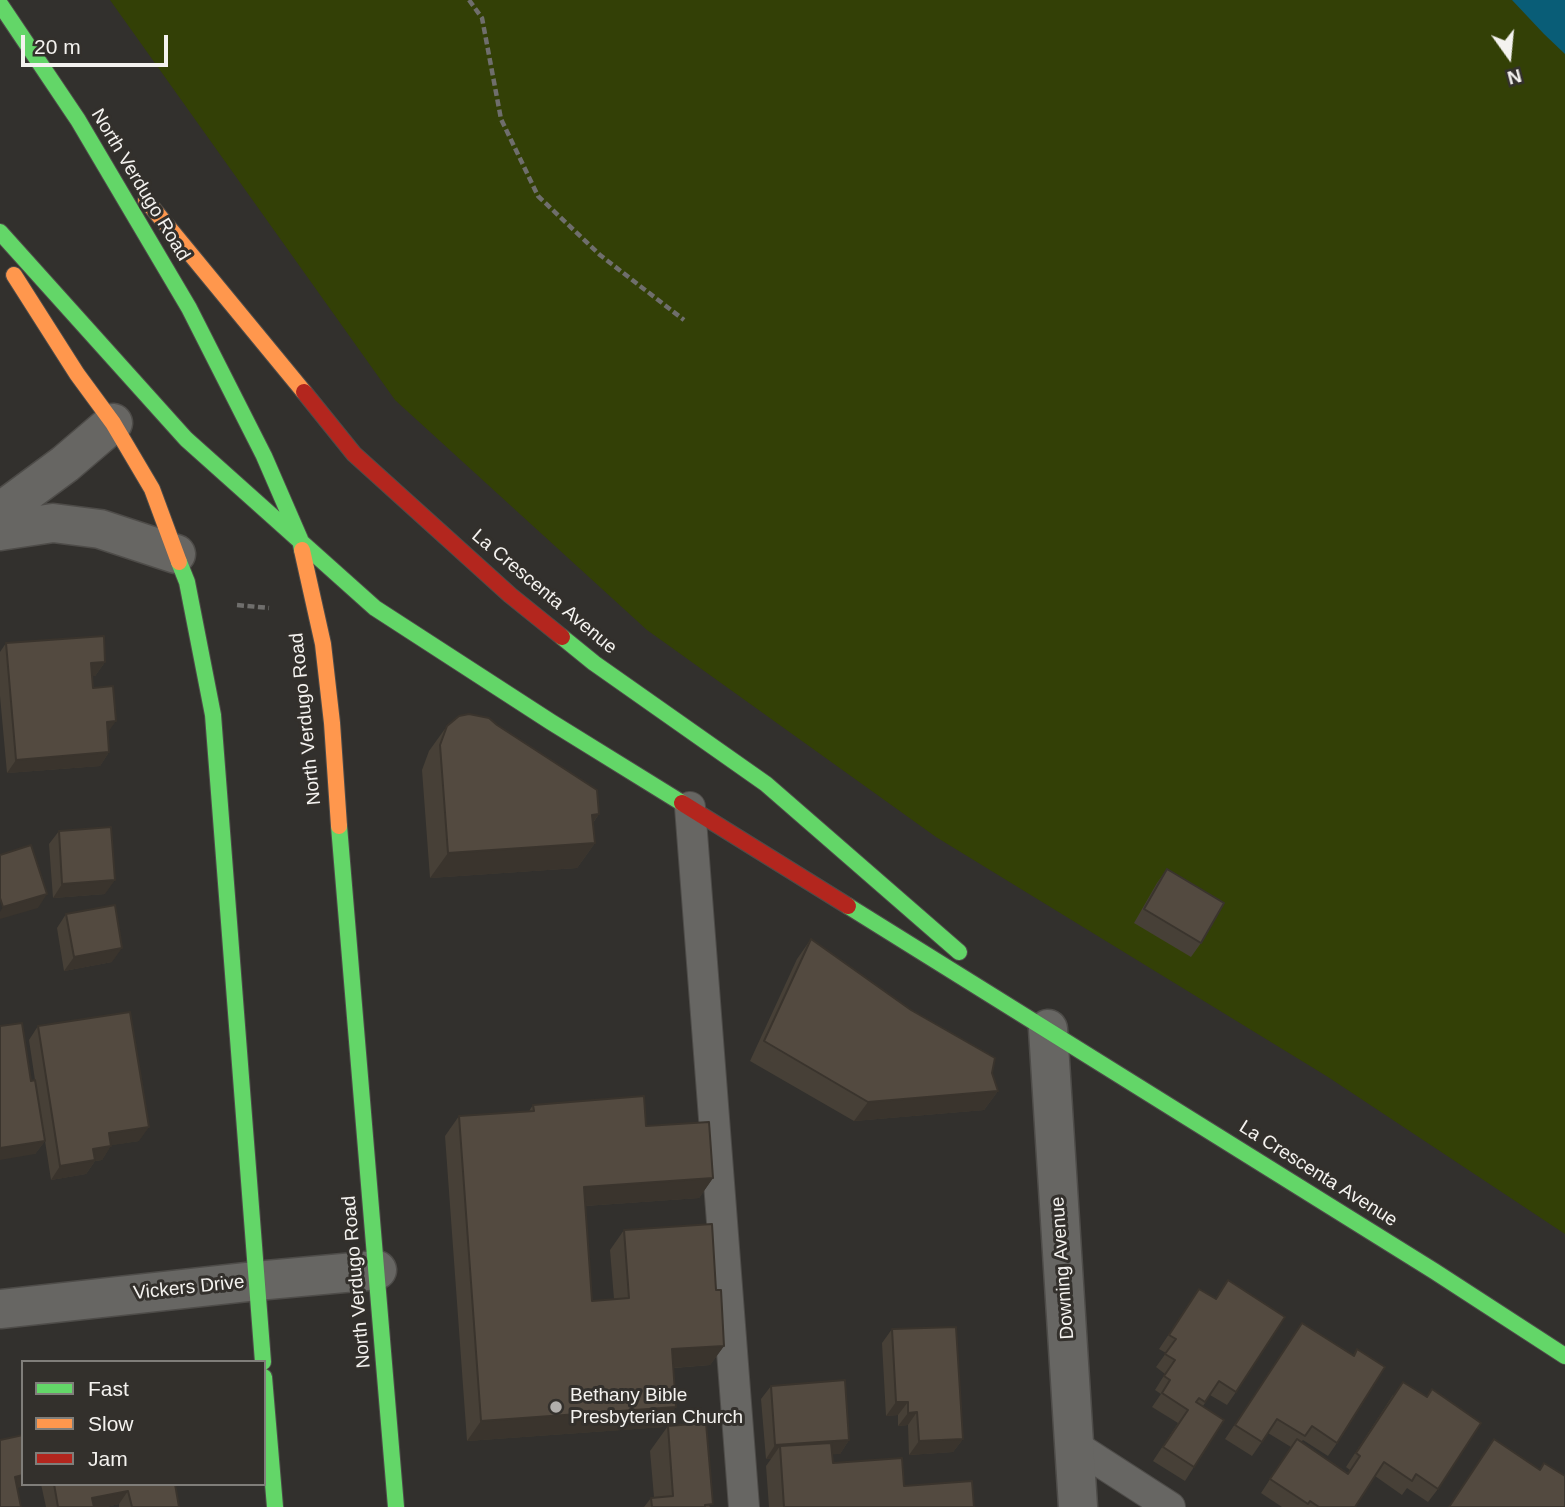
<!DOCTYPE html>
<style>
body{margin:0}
#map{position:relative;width:1565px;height:1507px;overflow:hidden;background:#32302d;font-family:Helvetica,sans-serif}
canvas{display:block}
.legend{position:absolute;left:21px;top:1360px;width:245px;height:126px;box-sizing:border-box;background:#33302c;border:2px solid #807e7a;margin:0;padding:9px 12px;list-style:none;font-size:21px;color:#f4f2ef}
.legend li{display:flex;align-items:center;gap:14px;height:35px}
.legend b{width:35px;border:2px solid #807e7a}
.north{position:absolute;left:1474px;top:21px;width:70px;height:70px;-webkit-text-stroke:5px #33302c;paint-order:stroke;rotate:165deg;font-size:19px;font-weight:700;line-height:28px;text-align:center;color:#f4f2ef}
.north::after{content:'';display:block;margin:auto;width:24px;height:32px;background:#f4f2ef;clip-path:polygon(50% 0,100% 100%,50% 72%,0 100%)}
.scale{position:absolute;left:21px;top:35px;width:147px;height:32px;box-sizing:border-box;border:4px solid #f4f2ef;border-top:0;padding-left:9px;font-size:21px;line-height:24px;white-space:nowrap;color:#f4f2ef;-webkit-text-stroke:5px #33302c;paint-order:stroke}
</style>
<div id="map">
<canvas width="1565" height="1507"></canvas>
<ul class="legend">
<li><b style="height:9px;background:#63d668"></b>Fast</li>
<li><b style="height:9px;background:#ff974d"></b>Slow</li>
<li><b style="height:9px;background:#b3261e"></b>Jam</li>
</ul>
<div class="north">N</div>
<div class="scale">20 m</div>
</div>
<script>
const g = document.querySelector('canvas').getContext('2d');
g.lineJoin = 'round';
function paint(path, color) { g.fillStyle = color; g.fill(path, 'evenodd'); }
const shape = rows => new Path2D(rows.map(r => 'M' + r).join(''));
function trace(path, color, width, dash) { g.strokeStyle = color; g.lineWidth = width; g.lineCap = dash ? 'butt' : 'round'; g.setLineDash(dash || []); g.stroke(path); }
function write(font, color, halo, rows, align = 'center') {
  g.font = font + ' Helvetica,sans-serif'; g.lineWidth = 6; g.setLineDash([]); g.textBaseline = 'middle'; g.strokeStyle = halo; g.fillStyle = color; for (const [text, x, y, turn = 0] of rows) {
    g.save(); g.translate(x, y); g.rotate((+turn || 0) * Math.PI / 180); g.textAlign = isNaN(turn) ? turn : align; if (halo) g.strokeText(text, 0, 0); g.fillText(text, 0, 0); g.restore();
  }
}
paint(shape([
 [110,0,1565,0,1565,1234,1328,1077,936,837,647,630,395,400]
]), '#334006');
paint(shape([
 [1512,0,1565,0,1565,54,1544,34]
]), '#095d77');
const lane = shape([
 [690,807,744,1507],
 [1074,1445,1170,1507]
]);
const street = shape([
 [0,512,65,464,113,423],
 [0,531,53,523,100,529,176,554],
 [1048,1029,1078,1507],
 [0,1309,256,1281,377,1270]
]);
const fast = shape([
 [0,4,78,120,189,308,264,456,300,539,302,550],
 [0,232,186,439,375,608,551,722,682,803],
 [179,562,187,582,213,715,263,1362],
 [562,637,594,663,766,784,959,952],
 [339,826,396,1507],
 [848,906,1434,1271,1565,1356],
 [264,1377,275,1507]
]);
const slow = shape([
 [146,200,304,392],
 [14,275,77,374,113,423,152,489,179,562],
 [302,550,323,644,332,723,339,826]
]);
const jam = shape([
 [304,392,354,454,510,595,562,637],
 [682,803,848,906]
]);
trace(lane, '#4e4c49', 32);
trace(street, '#4e4c49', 41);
trace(fast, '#4e4c49', 18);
trace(slow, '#4e4c49', 18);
trace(jam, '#4e4c49', 18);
trace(shape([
 [469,0,482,18,501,119,538,196,600,255,684,320],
 [237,605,269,608]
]), '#6f6e6c', 4.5, [7, 3.5]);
trace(lane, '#676663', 30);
trace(street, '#676663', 38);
trace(fast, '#63d668', 16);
trace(slow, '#ff974d', 16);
trace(jam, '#b3261e', 16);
paint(shape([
 [6,643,105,662,95,676,92,676,93,688,108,732,109,752,100,766,7,773,0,696,0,652],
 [497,725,599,814,593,823,595,843,577,868,430,878,422,770,429,751,447,726],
 [59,831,105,894,53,898,49,844],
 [1167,869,1201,943,1191,957,1134,923,1157,883],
 [66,914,112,962,64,971,57,928],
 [811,939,992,1073,998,1091,984,1110,854,1121,750,1061,797,959],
 [38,1026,139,1141,111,1145,102,1160,95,1161,86,1174,51,1180,45,1141,35,1154,31,1081,35,1080,29,1040],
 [533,1105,646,1126,713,1178,699,1198,585,1206,592,1301,614,1299,610,1250,624,1230,716,1290,724,1346,710,1365,674,1368,663,1427,467,1441,445,1136,459,1116,529,1111],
 [1228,1280,1236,1392,1227,1405,1210,1395,1203,1406,1194,1467,1185,1481,1153,1461,1178,1423,1152,1407,1161,1394,1155,1390,1165,1374,1156,1367,1166,1353,1159,1349,1199,1289,1215,1299],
 [892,1329,963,1439,953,1452,909,1455,908,1425,898,1426,898,1415,886,1416,882,1343],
 [1293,1337,1353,1355,1357,1349,1337,1443,1328,1456,1303,1440,1301,1442,1348,1473,1350,1470,1346,1467,1393,1395,1426,1397,1432,1389,1438,1489,1428,1502,1407,1488,1402,1495,1375,1476,1355,1507,1282,1507,1261,1493,1291,1447,1268,1433,1252,1456,1225,1439],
 [771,1386,849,1440,840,1454,832,1454,833,1463,974,1507,769,1507,766,1466,771,1459,766,1459,761,1399],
 [668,1426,710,1507,644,1507,651,1498,654,1497,650,1451],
 [41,1484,175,1484,179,1507,119,1507,119,1504,106,1507,46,1507]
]), '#474037');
paint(shape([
 [105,662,95,676,81,677,91,663],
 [116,721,106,735,107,722],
 [109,752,100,766,7,773,16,760],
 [599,814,581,839,592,815],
 [595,843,577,868,430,878,448,853],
 [115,880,105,894,53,898,62,884],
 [47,894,38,908,0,919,0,912,3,907],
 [122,948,112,962,64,971,74,957],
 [998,1091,984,1110,854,1121,868,1102],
 [149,1127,139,1141,100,1147,109,1133],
 [45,1141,35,1154,0,1160,0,1148],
 [111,1146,102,1160,95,1161,86,1174,51,1180,60,1166,93,1149],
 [713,1178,699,1198,570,1207,584,1187],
 [724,1346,710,1365,658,1369,672,1349],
 [896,1402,908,1402,898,1415,886,1416],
 [676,1407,663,1427,467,1441,481,1421],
 [917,1412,908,1425,898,1426,908,1413],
 [963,1439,953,1452,909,1455,919,1441],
 [849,1440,840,1454,781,1458,780,1446,771,1459,766,1459,775,1445],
 [23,1475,23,1484,27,1484,26,1486,5,1491,15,1477],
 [128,1491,119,1504,106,1507,86,1507,92,1498]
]), '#3a342d');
const building = shape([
 [104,636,105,662,91,663,93,688,113,686,116,721,107,722,109,752,16,760,6,643,104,636],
 [469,714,489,718,497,725,597,790,599,814,592,815,595,843,448,853,440,745,447,726,459,716,469,714],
 [111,827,115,880,62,884,59,831,111,827],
 [31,845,47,894,3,907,0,898,0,855,31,845],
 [1167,869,1224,903,1201,943,1144,909,1167,869],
 [115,905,122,948,74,957,66,914,115,905],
 [811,939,911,1010,995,1058,992,1073,998,1091,868,1102,764,1041,811,939],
 [130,1012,149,1127,109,1133,111,1146,93,1149,95,1160,60,1166,38,1026,130,1012],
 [22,1023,31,1081,35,1080,45,1141,0,1148,0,1026,22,1023],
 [644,1096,646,1126,709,1122,713,1178,584,1187,592,1301,629,1298,624,1230,712,1224,716,1290,721,1290,724,1346,672,1349,676,1407,481,1421,459,1116,534,1111,533,1105,644,1096],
 [1228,1280,1285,1317,1236,1392,1219,1381,1205,1402,1199,1398,1196,1402,1224,1420,1194,1467,1163,1447,1188,1410,1162,1393,1170,1380,1164,1376,1175,1360,1165,1354,1176,1339,1169,1335,1199,1289,1216,1299,1228,1280],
 [1302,1323,1354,1356,1357,1349,1385,1367,1337,1443,1312,1426,1305,1436,1277,1419,1262,1442,1235,1425,1302,1323],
 [956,1327,963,1439,919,1441,917,1412,908,1413,908,1402,896,1402,892,1329,956,1327],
 [845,1380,849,1440,775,1445,771,1386,845,1380],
 [1403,1382,1427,1397,1432,1389,1481,1423,1438,1489,1416,1474,1412,1481,1384,1462,1355,1507,1319,1507,1310,1501,1308,1504,1270,1479,1297,1439,1348,1474,1360,1456,1356,1453,1403,1382],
 [706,1423,713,1504,705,1505,705,1507,652,1507,651,1498,673,1496,668,1426,706,1423],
 [23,1435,23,1475,15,1477,21,1507,0,1507,0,1440,23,1435],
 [1494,1439,1540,1470,1544,1463,1565,1476,1565,1507,1449,1507,1494,1439],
 [831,1443,833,1463,902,1458,904,1486,972,1481,974,1507,784,1507,780,1446,831,1443],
 [54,1484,175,1484,179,1507,132,1507,128,1491,92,1498,94,1507,58,1507,54,1484]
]);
paint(building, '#534a40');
trace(building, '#3a342d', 2);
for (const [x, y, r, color] of [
 [556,1407,7,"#b0aeab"]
]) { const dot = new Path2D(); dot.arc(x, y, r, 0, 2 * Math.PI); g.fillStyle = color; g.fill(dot); trace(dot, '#33302c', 2.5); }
write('19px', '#f4f2ef', '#33302c', [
 ["North Verdugo Road",140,185,59],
 ["La Crescenta Avenue",544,592,40],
 ["North Verdugo Road",306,719,-96],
 ["La Crescenta Avenue",1318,1174,32],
 ["Downing Avenue",1063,1268,-94],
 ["North Verdugo Road",357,1282,-95],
 ["Vickers Drive",189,1288,-6]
]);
write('19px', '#f4f2ef', '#33302c', [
 ["Bethany Bible",570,1396],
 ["Presbyterian Church",570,1418]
], 'left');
</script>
